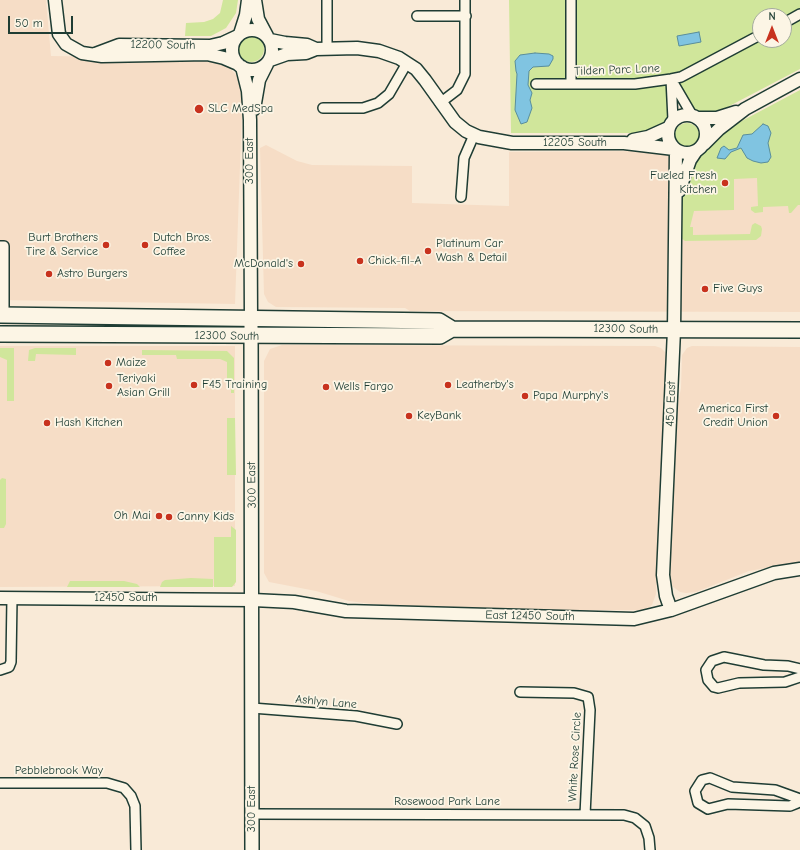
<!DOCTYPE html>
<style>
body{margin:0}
#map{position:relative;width:800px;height:850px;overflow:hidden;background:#f9ead7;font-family:"Comic Neue",sans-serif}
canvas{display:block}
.north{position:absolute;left:752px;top:8px;width:40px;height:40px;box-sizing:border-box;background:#fcf5e5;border:1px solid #a4ab9e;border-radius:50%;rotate:0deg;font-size:11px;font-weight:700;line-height:16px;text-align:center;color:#1f3d34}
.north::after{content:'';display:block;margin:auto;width:14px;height:18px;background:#c8321e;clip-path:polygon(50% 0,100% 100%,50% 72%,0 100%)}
.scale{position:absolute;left:8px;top:16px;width:65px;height:18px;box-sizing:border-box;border:2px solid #1f3d34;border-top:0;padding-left:5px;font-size:12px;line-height:14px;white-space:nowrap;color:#1f3d34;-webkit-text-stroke:3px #fcf5e5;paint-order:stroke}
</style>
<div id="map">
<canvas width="800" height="850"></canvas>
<div class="north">N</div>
<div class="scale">50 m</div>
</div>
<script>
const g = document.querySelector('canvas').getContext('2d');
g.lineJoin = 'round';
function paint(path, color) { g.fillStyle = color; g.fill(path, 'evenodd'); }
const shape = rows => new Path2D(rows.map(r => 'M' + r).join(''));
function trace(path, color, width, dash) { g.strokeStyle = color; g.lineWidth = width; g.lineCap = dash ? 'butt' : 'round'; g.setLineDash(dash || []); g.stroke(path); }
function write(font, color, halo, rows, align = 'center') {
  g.font = font + ' "Comic Neue",sans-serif'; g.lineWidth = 3.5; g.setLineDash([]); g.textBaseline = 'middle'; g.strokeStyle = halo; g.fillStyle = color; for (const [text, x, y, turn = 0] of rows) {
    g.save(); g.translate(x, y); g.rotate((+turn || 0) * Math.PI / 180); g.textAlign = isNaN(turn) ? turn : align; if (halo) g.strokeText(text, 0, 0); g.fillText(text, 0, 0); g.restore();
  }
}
paint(shape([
 [0,0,46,0,51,56,222,59,243,83,235,304,0,300],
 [266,145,297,161,312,165,412,166,412,203,509,206,509,152,644,151,670,154,672,164,800,166,800,312,410,311,405,308,276,307,268,302,264,294,260,148],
 [282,345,655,346,661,348,665,352,666,358,656,594,652,605,647,609,641,610,477,610,379,605,349,601,316,591,269,582,264,573,264,361,270,349],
 [0,346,235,346,235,586,0,587],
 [692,346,800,347,800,562,749,571,696,592,686,593,680,592,672,586,669,572,677,409,681,388,682,355,687,348]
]), '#f6ddc6');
paint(shape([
 [223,0,238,0,236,13,226,28,211,36,185,36,186,23,204,22,213,19,220,13],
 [509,0,800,0,800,69,718,112,697,118,672,80,671,122,642,133,511,133],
 [760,16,784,16,784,40,760,40],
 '238 49a13 13 0 1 1 26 0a13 13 0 1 1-26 0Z',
 [800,90,800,205,798,205,791,213,789,213,788,206,763,207,763,212,755,213,751,210,751,207,758,206,757,178,734,179,734,210,694,211,690,227,693,227,693,235,750,234,752,225,755,223,761,226,762,229,761,236,756,240,685,241,680,237,680,209,684,189,698,156,723,131],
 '675 135a12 12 0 1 1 24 0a12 12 0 1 1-24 0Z',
 [0,348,14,348,14,401,7,401,7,360,0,357],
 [35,348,76,348,76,355,36,354,35,361,28,361,29,350],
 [142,350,227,351,234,358,234,393,231,393,231,385,227,384,227,362,220,359,177,359,176,355,142,355],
 [227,418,235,418,236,475,227,475],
 [2,478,6,479,6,524,4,528,0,528,0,480],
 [231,526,236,530,236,582,232,587,214,587,214,537,231,537],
 [191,578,213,579,213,587,160,587,162,582,165,580],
 [70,581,124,581,137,584,140,587,67,587]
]), '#d0e69b');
const water = shape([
 [699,32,701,42,679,46,677,36,699,32],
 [535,53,549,54,553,56,553,59,549,66,533,67,529,71,528,85,532,93,530,100,532,108,527,122,521,124,515,110,517,74,516,71,515,61,520,55,535,53],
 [763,124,768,126,771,133,768,143,771,157,768,162,761,163,753,161,747,158,741,148,731,152,725,159,717,158,721,148,724,146,729,150,737,148,743,135,752,134,763,124]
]);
paint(water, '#80c4e1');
trace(water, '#598e9c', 1);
const minor = shape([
 [327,0,327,48],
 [417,16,466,16],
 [784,23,800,14],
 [671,79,692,115],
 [671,79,673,120],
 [536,84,635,84,671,79,681,77,760,35],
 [571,84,571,0],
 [440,103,457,90,465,74,465,0],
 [323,108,363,108,378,103,389,94,407,63],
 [461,197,464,158,474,135],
 [0,246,4,246,4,315],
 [800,669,788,666,764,665,724,657,712,661,706,670,708,680,714,687,718,688,739,683,785,682,800,677],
 [0,670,9,667,11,662,12,598],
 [520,692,574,693,588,697,590,710,585,815],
 [252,708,356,716,397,724],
 [0,783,107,783,124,788,131,796,135,806,136,850],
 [800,799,775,790,732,787,710,778,702,780,695,791,698,803,708,809,728,804,790,806,800,802],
 [252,814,624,815,635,818,645,826,649,838,650,850]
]);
const tertiary = shape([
 [55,0,59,34,66,44,82,53,102,56,207,54,224,58,238,64],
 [255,0,258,19,267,36],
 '232 50a20 20 0 1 1 40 0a20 20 0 1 1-40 0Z',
 [240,34,246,15,248,0],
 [270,40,285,43,307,45,316,49],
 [95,54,119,45,210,46,223,43,238,36],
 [270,60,287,54,306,53,316,49,357,48,379,51,399,58,416,69,425,80,455,122,466,131,479,137,512,143,624,143,674,149],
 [242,67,248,91,250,120,251,319],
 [254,109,259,80,267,64],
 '668 134a19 19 0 1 1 38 0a19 19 0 1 1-38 0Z',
 [697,118,717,118,736,112],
 [633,140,648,137,668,128],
 [704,144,719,129,745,109,800,79],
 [679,191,690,160,696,151],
 [0,598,253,600,294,602,346,611,634,619,671,610,774,573,800,569],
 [671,610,666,596,663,575,674,330,676,150]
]);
const secondary = shape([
 [251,319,252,850]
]);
const primary = shape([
 [0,315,439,321,452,329,800,330],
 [0,334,440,336,452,329]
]);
trace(minor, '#1f3d34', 12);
trace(tertiary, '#1f3d34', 15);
trace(secondary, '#1f3d34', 16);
trace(primary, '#1f3d34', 18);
trace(minor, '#fcf5e5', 9);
trace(tertiary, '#fcf5e5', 12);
trace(secondary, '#fcf5e5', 13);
trace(primary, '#fcf5e5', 15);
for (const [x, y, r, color] of [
 [199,109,5,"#c8321e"],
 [725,183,4,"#c8321e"],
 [106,245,4,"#c8321e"],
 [145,245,4,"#c8321e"],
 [428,251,4,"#c8321e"],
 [360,261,4,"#c8321e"],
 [301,264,4,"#c8321e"],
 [49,274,4,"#c8321e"],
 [705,289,4,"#c8321e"],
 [108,363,4,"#c8321e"],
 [194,385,4,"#c8321e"],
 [448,385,4,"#c8321e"],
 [109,386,4,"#c8321e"],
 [326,387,4,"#c8321e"],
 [525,396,4,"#c8321e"],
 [409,416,4,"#c8321e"],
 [776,416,4,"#c8321e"],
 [47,423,4,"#c8321e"],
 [159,516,4,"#c8321e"],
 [169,517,4,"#c8321e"]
]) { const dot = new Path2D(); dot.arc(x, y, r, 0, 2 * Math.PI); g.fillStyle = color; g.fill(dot); trace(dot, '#fcf5e5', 1.5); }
write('12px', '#1f3d34', '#fcf5e5', [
 ["12200 South",163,45,1],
 ["Tilden Parc Lane",617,70,-2],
 ["12205 South",575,143],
 ["300 East",250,161,-90],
 ["12300 South",626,329,1],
 ["12300 South",227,336,1],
 ["450 East",671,404,-88],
 ["300 East",252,485,-91],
 ["12450 South",126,598],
 ["East 12450 South",530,616,1],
 ["Ashlyn Lane",326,702,5],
 ["White Rose Circle",575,757,-87],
 ["Pebblebrook Way",59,771],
 ["Rosewood Park Lane",447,802],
 ["300 East",252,809,-90]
]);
write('12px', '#1f3d34', '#fcf5e5', [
 ["SLC MedSpa",208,109],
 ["Fueled Fresh",717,176,"right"],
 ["Kitchen",717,190,"right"],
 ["Burt Brothers",98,238,"right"],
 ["Tire & Service",98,252,"right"],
 ["Dutch Bros.",153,238],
 ["Coffee",153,252],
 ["Platinum Car",436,244],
 ["Wash & Detail",436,258],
 ["Chick-fil-A",368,261],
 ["McDonald's",293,264,"right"],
 ["Astro Burgers",57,274],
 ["Five Guys",713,289],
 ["Maize",116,363],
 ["Teriyaki",117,379],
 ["Asian Grill",117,393],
 ["F45 Training",202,385],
 ["Leatherby's",456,385],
 ["Wells Fargo",334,387],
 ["Papa Murphy's",533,396],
 ["America First",768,409,"right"],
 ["Credit Union",768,423,"right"],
 ["KeyBank",417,416],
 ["Hash Kitchen",55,423],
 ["Oh Mai",151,516,"right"],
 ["Canny Kids",177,517]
], 'left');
</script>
